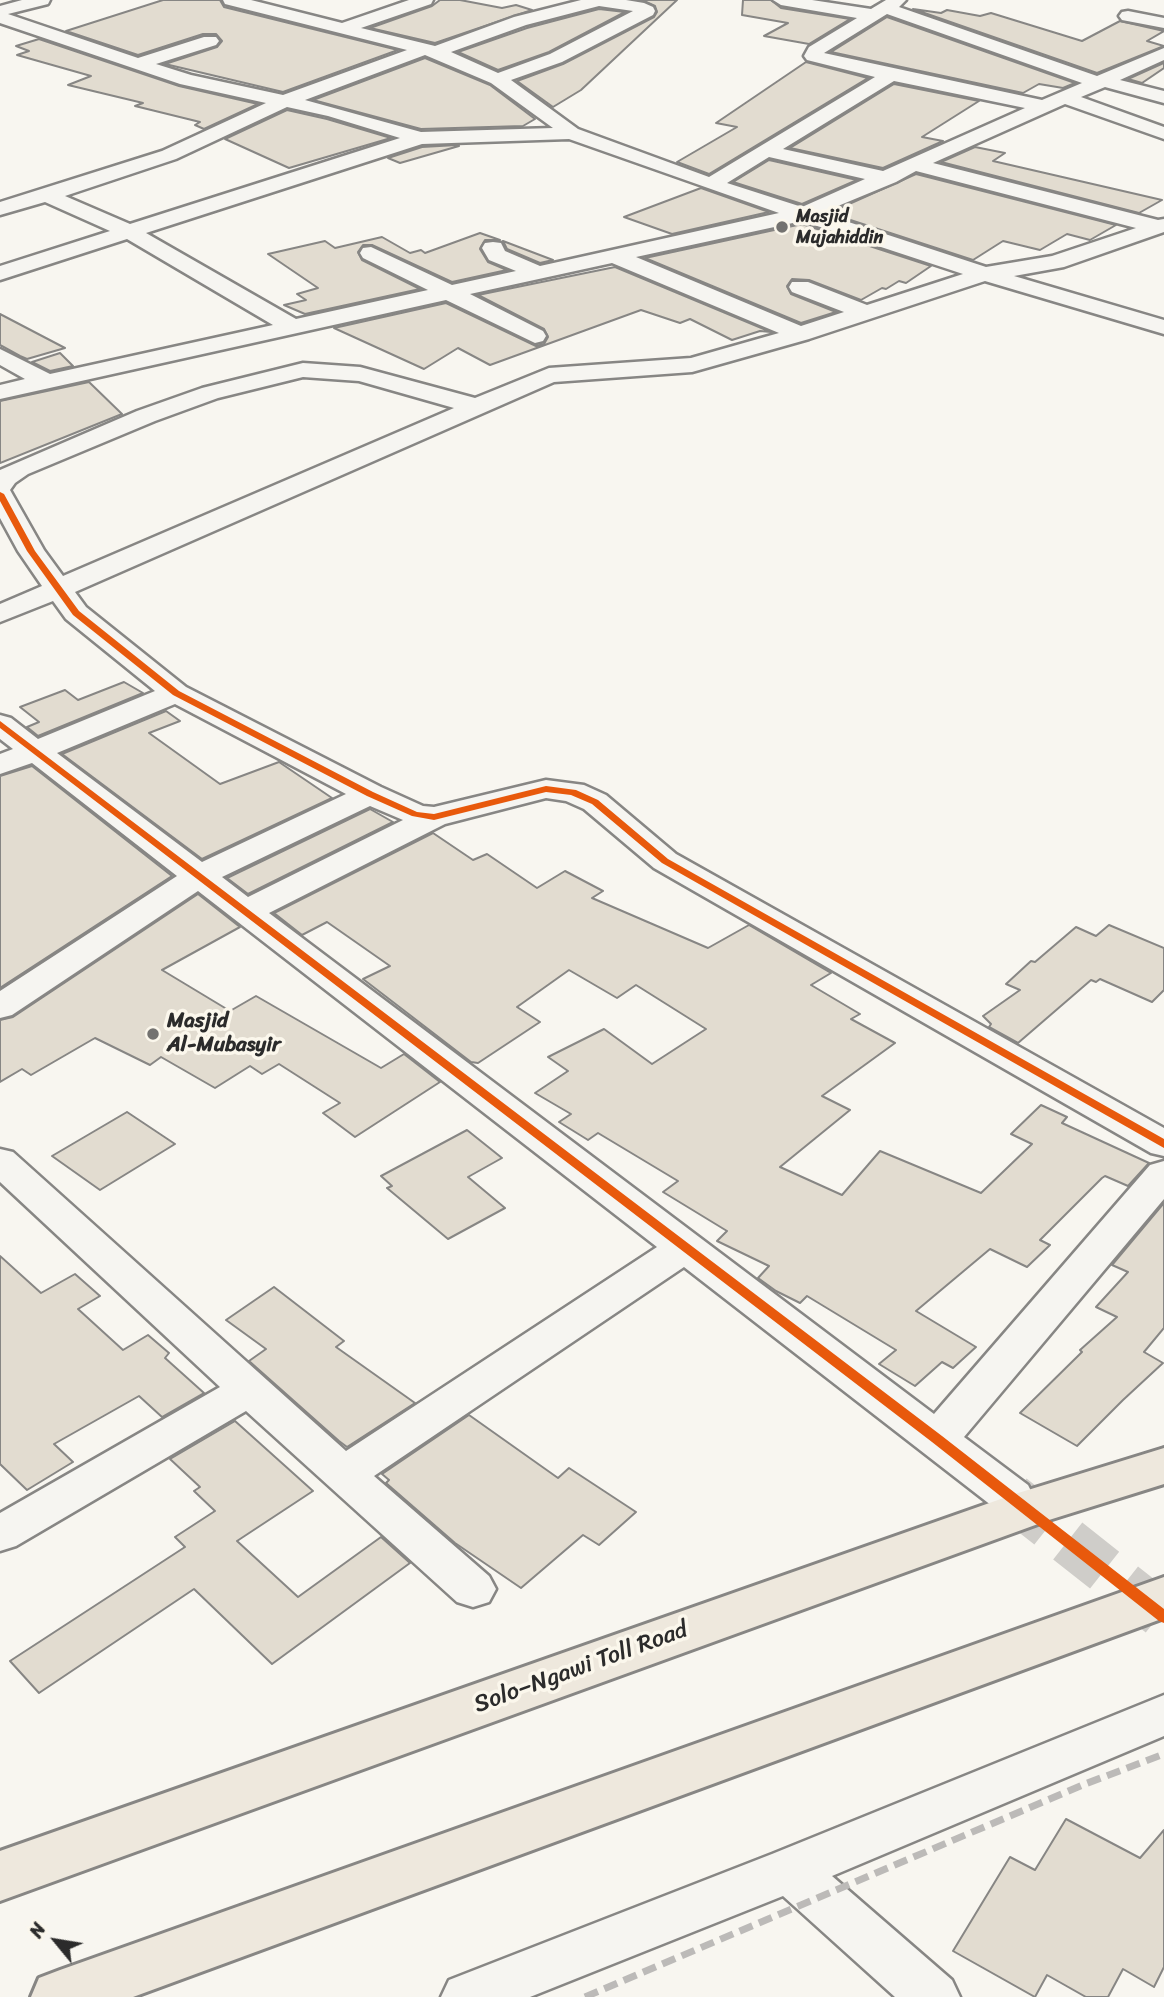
<!DOCTYPE html>
<meta charset="utf-8">
<style>
body{margin:0}
#map{position:relative;width:1164px;height:1997px;overflow:hidden;background:#f8f6f0;font-family:Sriracha,sans-serif}
canvas{display:block}
.north{position:absolute;left:21px;top:1906px;width:70px;height:70px;-webkit-text-stroke:5px #fbf7ec;paint-order:stroke;rotate:300deg;font-size:19px;font-weight:700;line-height:28px;text-align:center;color:#2b2b2b}
.north::after{content:'';display:block;margin:auto;width:24px;height:32px;background:#2b2b2b;clip-path:polygon(50% 0,100% 100%,50% 72%,0 100%)}
</style>
<div id="map">
<canvas width="1164" height="1997"></canvas>
<div class="north">N</div>
</div>
<script>
const g = document.querySelector('canvas').getContext('2d');
g.lineJoin = 'round';
function paint(path, color) { g.fillStyle = color; g.fill(path, 'evenodd'); }
const shape = rows => new Path2D(rows.map(r => 'M' + r).join(''));
function trace(path, color, width, dash) { g.strokeStyle = color; g.lineWidth = width; g.lineCap = dash ? 'butt' : 'round'; g.setLineDash(dash || []); g.stroke(path); }
function write(font, color, halo, rows, align = 'center') {
  g.font = font + ' Sriracha,sans-serif'; g.lineWidth = 7; g.setLineDash([]); g.textBaseline = 'middle'; g.strokeStyle = halo; g.fillStyle = color; for (const [text, x, y, turn = 0] of rows) {
    g.save(); g.translate(x, y); g.rotate((+turn || 0) * Math.PI / 180); g.textAlign = isNaN(turn) ? turn : align; if (halo) g.strokeText(text, 0, 0); g.fillText(text, 0, 0); g.restore();
  }
}
const building = shape([
 [163,0,220,0,224,7,398,50,283,92,165,64,217,47,222,41,216,34,203,34,138,55,66,31,163,0],
 [440,0,460,0,502,8,516,5,532,10,435,43,370,28,432,6,440,0],
 [642,0,677,0,581,90,553,107,517,81,563,64,654,17,657,12,655,6,642,0],
 [743,0,771,0,781,8,850,19,809,44,764,36,788,23,742,15,743,0],
 [599,9,625,12,549,52,498,70,458,52,527,28,599,9],
 [913,9,941,13,947,10,980,16,991,13,1082,41,1120,21,1164,31,1147,41,1164,46,1097,73,913,9],
 [887,17,1075,83,1063,88,1039,84,1023,93,831,52,887,17],
 [39,39,179,86,258,104,204,129,195,125,200,122,135,106,143,103,68,85,91,76,17,55,29,51,16,46,39,39],
 [425,58,490,85,535,119,523,126,421,129,313,100,425,58],
 [806,62,868,78,709,174,677,162,737,127,716,123,806,62],
 [1164,63,1164,68,1142,83,1128,79,1164,63],
 [894,84,979,101,922,137,943,141,883,168,790,148,894,84],
 [287,110,327,119,391,138,289,168,225,139,287,110],
 [457,145,459,146,400,163,388,158,422,147,457,145],
 [975,147,1005,153,993,161,1162,200,1139,213,941,162,975,147],
 [769,160,857,180,802,204,733,182,769,160],
 [916,174,1116,225,1090,240,1067,234,1040,250,1003,241,973,260,829,213,916,174],
 [701,188,769,212,672,234,624,217,701,188],
 [802,224,931,266,906,283,899,281,886,289,882,288,861,300,809,280,792,279,787,286,791,294,836,312,801,323,645,258,802,224],
 [480,233,500,240,485,240,480,249,488,262,507,270,452,282,372,245,363,245,358,252,362,260,420,289,305,314,284,305,306,300,297,294,318,288,268,254,325,241,335,248,382,237,410,253,421,250,425,253,480,233],
 [503,241,553,260,540,263,507,249,503,241],
 [615,267,771,332,760,331,732,340,690,319,680,323,641,310,490,365,458,348,424,369,334,328,446,303,536,346,544,344,548,337,544,329,478,295,615,267],
 [0,314,65,348,27,359,20,356,0,345,0,314],
 [60,353,73,366,50,371,32,362,60,353],
 [89,382,122,414,0,463,0,401,89,382],
 [124,682,143,693,38,736,27,727,39,722,20,707,65,690,78,700,124,682],
 [166,711,180,721,149,733,220,784,279,762,332,798,202,859,62,754,166,711],
 [32,766,172,876,0,988,0,776,32,766],
 [370,809,393,822,248,894,227,878,370,809],
 [433,833,473,860,487,854,537,888,565,871,603,891,592,898,708,948,749,925,831,973,811,985,860,1014,851,1019,895,1043,822,1096,850,1110,780,1167,842,1195,880,1151,981,1193,1032,1144,1011,1134,1041,1105,1067,1117,1062,1123,1149,1163,1128,1186,1105,1176,1102,1178,1040,1240,1050,1245,1027,1267,990,1249,916,1311,976,1347,953,1368,942,1362,915,1386,879,1364,896,1350,807,1296,800,1303,776,1291,758,1278,769,1266,717,1241,727,1231,663,1192,678,1181,598,1133,588,1140,559,1122,571,1114,535,1093,568,1071,548,1057,604,1029,652,1064,706,1029,636,985,617,998,569,970,517,1007,540,1022,478,1063,471,1062,363,979,390,966,327,922,302,935,274,913,433,833],
 [198,894,240,927,162,970,230,1011,256,996,381,1068,404,1054,440,1082,355,1137,323,1113,340,1103,279,1064,262,1074,250,1066,215,1088,161,1057,150,1065,95,1038,31,1075,22,1069,0,1082,0,1020,13,1017,198,894],
 [1109,925,1164,948,1164,990,1152,1002,1100,979,1096,982,1091,980,1018,1043,989,1027,991,1024,983,1016,1020,990,1006,984,1031,961,1035,962,1076,927,1096,936,1109,925],
 [127,1112,175,1144,100,1190,52,1156,127,1112],
 [467,1130,502,1158,468,1177,505,1208,448,1239,387,1188,392,1186,381,1176,467,1130],
 [1164,1203,1164,1328,1144,1352,1163,1363,1123,1400,1077,1446,1020,1413,1082,1352,1080,1350,1117,1317,1096,1307,1128,1272,1112,1265,1164,1203],
 [0,1256,41,1293,75,1274,100,1296,78,1309,123,1350,148,1335,169,1353,165,1358,204,1393,162,1417,139,1396,54,1444,73,1462,27,1490,0,1464,0,1256],
 [274,1287,344,1341,336,1347,415,1403,347,1447,339,1441,249,1361,266,1349,226,1320,274,1287],
 [469,1415,558,1478,569,1468,636,1512,599,1545,583,1535,521,1588,455,1543,386,1483,389,1480,382,1474,469,1415],
 [235,1421,313,1491,237,1541,298,1597,381,1537,410,1563,272,1664,194,1589,39,1693,10,1661,185,1547,175,1537,215,1511,194,1491,200,1487,170,1459,235,1421],
 [1066,1819,1140,1858,1164,1830,1164,1967,1154,1987,1123,1969,1108,1997,1086,1997,1047,1975,1035,1997,953,1951,1010,1857,1035,1870,1066,1819]
]);
paint(building, '#e2dcd0');
trace(building, '#878684', 2);
trace(shape([
 [1012,1497,1164,1617]
]), '#cfcdc9', 47, [47, 24]);
const street = shape([
 [22,0,50,0,48,4,8,14,138,58,204,37,216,37,219,41,216,45,156,64,191,75,283,95,407,50,225,4,223,0,251,0,342,23,409,0,433,0,431,4,361,28,435,46,514,17,581,0,626,0,644,3,653,7,655,11,653,15,562,62,511,80,578,129,709,177,875,77,807,60,804,56,809,47,857,18,781,5,773,0,812,0,871,9,886,0,906,0,899,7,1097,76,1164,48,1164,60,1120,80,1164,91,1164,103,1105,87,1081,97,1164,127,1164,139,1065,104,933,163,1158,220,1164,219,1164,232,1064,267,1014,276,1164,320,1164,334,985,281,809,339,692,372,554,382,75,592,86,607,186,687,381,787,423,806,434,807,546,780,584,785,606,795,676,854,1164,1128,1164,1156,1151,1153,654,868,584,809,566,801,546,798,445,824,269,913,934,1414,1150,1165,1164,1161,1164,1199,964,1437,1028,1485,1034,1497,1028,1509,1012,1514,996,1509,684,1267,374,1476,489,1576,496,1589,489,1602,473,1607,457,1602,246,1411,16,1546,0,1551,0,1513,220,1387,0,1182,0,1149,13,1152,346,1451,657,1247,198,891,12,1015,0,1018,0,991,177,876,32,763,0,774,0,754,13,749,0,739,0,715,11,718,38,739,155,691,66,619,53,601,0,622,0,604,42,586,18,551,0,518,0,470,137,411,202,388,303,363,360,367,475,398,549,368,691,358,779,333,612,263,470,294,543,331,546,336,543,341,535,343,446,300,0,399,0,385,25,379,0,365,0,349,50,374,273,325,127,239,0,280,0,266,110,231,45,202,0,215,0,202,162,151,266,103,180,84,0,23,0,6,22,0],
 [599,6,633,11,550,54,498,73,451,52,526,25,599,6],
 [887,14,1082,83,1042,100,824,53,887,14],
 [425,55,491,83,553,128,421,132,305,100,425,55],
 [894,81,1025,108,883,171,783,149,894,81],
 [287,107,328,116,400,138,130,224,65,196,176,159,287,107],
 [569,139,779,213,540,266,505,251,501,243,493,242,485,243,482,248,489,260,516,271,452,285,371,247,363,248,360,253,363,258,428,290,296,319,146,233,422,144,569,139],
 [769,157,865,179,802,207,727,183,769,157],
 [916,171,1136,228,1052,256,986,267,821,213,896,182,916,171],
 [802,221,963,274,867,305,808,282,792,282,789,287,792,292,844,312,801,326,636,257,802,221],
 [303,377,359,381,454,408,63,576,44,550,10,490,15,483,28,474,155,421,218,398,303,377],
 [175,704,346,794,202,862,57,753,175,704],
 [370,806,403,820,248,897,222,877,370,806],
 [1128,11,1164,18,1164,28,1122,20,1119,16,1122,12,1128,11],
 [1164,1695,1164,1736,832,1876,952,1980,960,1997,895,1997,783,1896,530,1997,441,1997,449,1980,772,1854,1164,1695]
]);
const highway = shape([
 [1164,1448,1164,1484,1049,1520,0,1901,0,1851,1015,1494,1164,1448],
 [1164,1577,1164,1618,133,1997,31,1997,39,1978,60,1970,1164,1577]
]);
trace(street, '#878684', 5);
trace(highway, '#878684', 6);
paint(street, '#f6f5f1');
paint(highway, '#eee8dd');
trace(shape([
 [585,1997,1085,1784,1164,1754]
]), '#bcbab8', 7, [14, 7]);
paint(shape([
 [0,492,4,494,35,551,79,611,179,691,373,792,417,812,434,814,546,786,576,790,598,800,668,859,1164,1139,1164,1148,662,863,592,804,571,795,546,792,434,820,412,816,367,796,173,695,73,615,27,551,0,501,0,492],
 [0,721,942,1436,1164,1609,1164,1623,1159,1621,932,1442,0,728,0,721]
]), '#e8590c');
for (const [x, y, r, color] of [
 [782,227,7,"#737270"],
 [153,1034,7,"#737270"]
]) { const dot = new Path2D(); dot.arc(x, y, r, 0, 2 * Math.PI); g.fillStyle = color; g.fill(dot); trace(dot, '#fbf7ec', 2.5); }
write('bold 18px', '#2b2b2b', '#fbf7ec', [
 ["Masjid",796,217],
 ["Mujahiddin",796,238]
], 'left');
write('bold 21px', '#2b2b2b', '#fbf7ec', [
 ["Masjid",167,1022],
 ["Al-Mubasyir",167,1046]
], 'left');
write('24px', '#2b2b2b', '#fbf7ec', [
 ["Solo–Ngawi Toll Road",581,1668,-20]
]);
</script>
